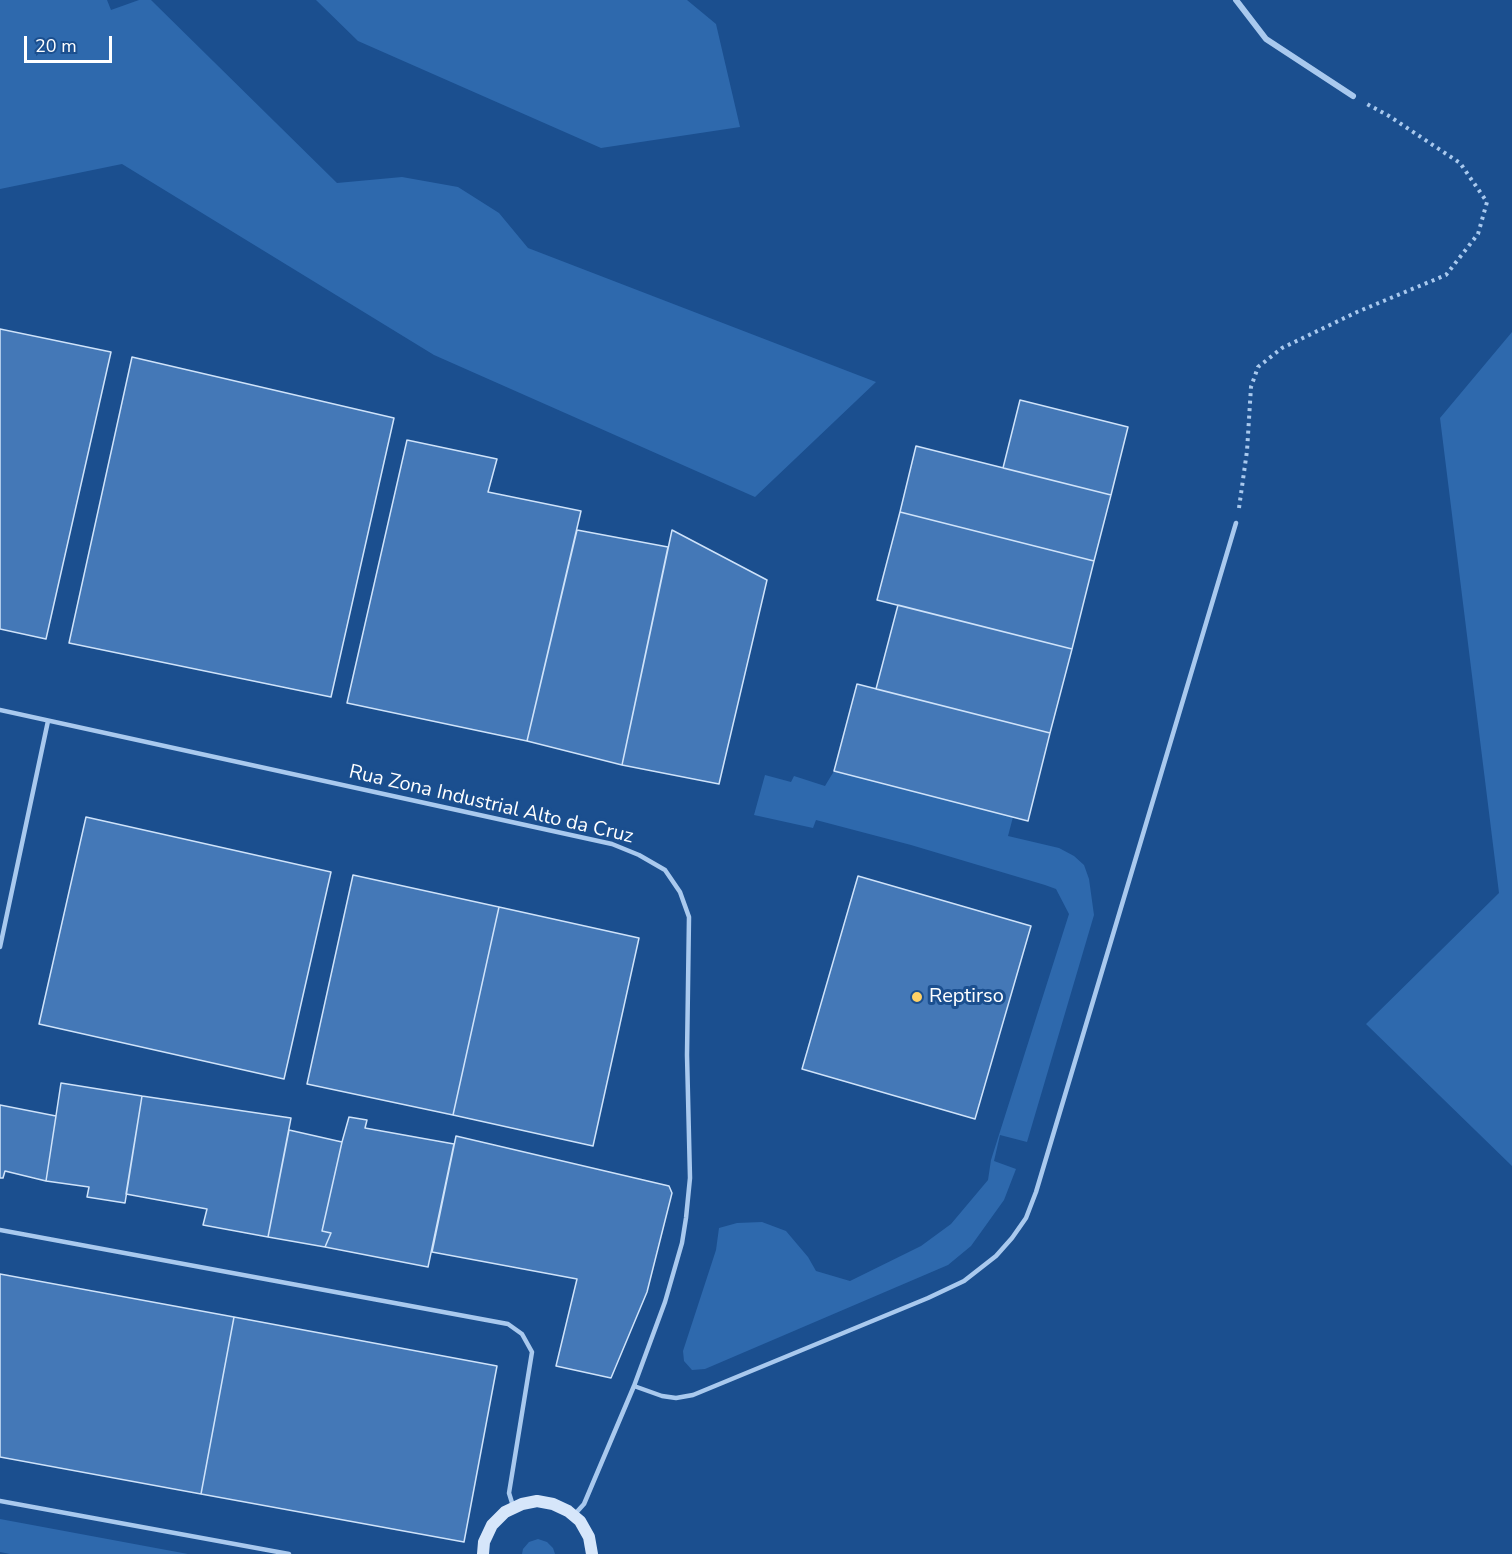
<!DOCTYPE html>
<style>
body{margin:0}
#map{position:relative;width:1512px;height:1554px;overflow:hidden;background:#1b4f8f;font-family:"Nunito Sans",sans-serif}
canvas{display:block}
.scale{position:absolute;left:24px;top:36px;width:88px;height:27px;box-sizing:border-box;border:3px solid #fff;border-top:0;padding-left:8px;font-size:18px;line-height:21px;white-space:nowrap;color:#fff;-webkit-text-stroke:4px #1b4f8f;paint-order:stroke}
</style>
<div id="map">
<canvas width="1512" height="1554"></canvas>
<div class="scale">20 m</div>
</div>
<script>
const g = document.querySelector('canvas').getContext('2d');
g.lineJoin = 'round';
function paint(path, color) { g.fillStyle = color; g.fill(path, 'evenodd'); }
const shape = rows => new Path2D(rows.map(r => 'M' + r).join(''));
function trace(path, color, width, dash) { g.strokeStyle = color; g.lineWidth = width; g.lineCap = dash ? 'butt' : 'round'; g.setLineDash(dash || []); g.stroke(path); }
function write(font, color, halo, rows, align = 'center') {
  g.font = font + ' "Nunito Sans",sans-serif'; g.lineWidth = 6; g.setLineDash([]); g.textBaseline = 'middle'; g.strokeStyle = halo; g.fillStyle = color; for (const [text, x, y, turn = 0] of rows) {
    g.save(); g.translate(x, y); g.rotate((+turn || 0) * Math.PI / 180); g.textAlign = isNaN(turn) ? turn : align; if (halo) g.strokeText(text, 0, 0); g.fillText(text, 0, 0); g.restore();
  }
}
paint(shape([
 [0,0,107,0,111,10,139,0,151,0,337,183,402,177,458,187,499,213,528,248,876,382,755,497,434,355,122,164,0,189],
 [316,0,687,0,716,24,740,127,601,148,358,41],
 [1512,332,1512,1166,1366,1024,1499,893,1440,418],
 [834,771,1013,817,1008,836,1059,848,1074,856,1084,865,1089,879,1094,915,1027,1142,1000,1135,994,1161,1016,1169,1004,1200,971,1246,948,1265,705,1369,692,1370,684,1361,683,1351,716,1250,719,1228,737,1223,762,1222,786,1231,808,1257,816,1271,850,1281,921,1246,951,1224,988,1180,991,1160,1069,914,1056,889,1045,885,911,845,816,820,813,828,754,815,765,775,791,782,794,776,825,786],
 [0,1519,188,1554,10,1554,0,1552],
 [538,1539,547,1542,553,1548,555,1554,522,1554,523,1549,529,1542]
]), '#2e69ad');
const building = shape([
 [0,329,111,352,46,639,0,629,0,329],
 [132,357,394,418,331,697,69,643,132,357],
 [1020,400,1128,427,1111,495,1003,468,1020,400],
 [407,440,497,459,488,492,581,511,527,741,347,703,407,440],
 [916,446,1111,495,1094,561,900,512,916,446],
 [900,512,1094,561,1072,649,877,600,900,512],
 [577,530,668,547,622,765,527,741,577,530],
 [672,530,767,580,719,784,622,765,672,530],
 [898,605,1072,649,1050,733,876,689,898,605],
 [857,684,1050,733,1028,821,834,771,857,684],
 [86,817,331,872,284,1079,39,1024,86,817],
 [353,875,499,907,453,1115,307,1084,353,875],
 [858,876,1031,926,975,1119,802,1069,858,876],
 [499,907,639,938,593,1146,453,1115,499,907],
 [61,1083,142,1096,125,1203,87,1197,89,1187,46,1181,61,1083],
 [142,1096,291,1118,268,1237,203,1225,207,1209,126,1194,142,1096],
 [0,1105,56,1116,46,1181,5,1171,3,1178,0,1178,0,1105],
 [349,1117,367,1120,365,1128,454,1144,428,1267,325,1247,331,1233,322,1231,342,1142,349,1117],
 [289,1130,342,1142,322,1231,331,1233,325,1247,268,1237,289,1130],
 [456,1136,669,1186,672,1193,647,1292,611,1378,556,1366,577,1279,432,1252,456,1136],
 [0,1274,234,1317,201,1494,0,1457,0,1274],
 [234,1317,497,1366,464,1542,201,1494,234,1317]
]);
paint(building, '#4478b7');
trace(building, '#cfe3fa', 1.5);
trace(shape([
 [1239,508,1247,451,1251,387,1258,367,1282,348,1357,312,1446,275,1478,234,1487,202,1460,163,1389,116,1367,104]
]), '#a9c9ee', 4, [3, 4.5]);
trace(shape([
 [0,710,612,844,639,855,665,870,680,892,689,917,687,1055,690,1178,686,1218,682,1243,665,1302,634,1386,584,1504,574,1515],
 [0,947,48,721],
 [0,1230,508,1324,522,1334,532,1352,509,1493,513,1506],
 [634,1386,662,1396,676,1398,693,1395,928,1298,964,1281,996,1256,1012,1238,1026,1218,1036,1192,1236,523],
 [0,1501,289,1554]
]), '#a9c9ee', 4.5);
trace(shape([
 [1236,0,1266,39,1353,96]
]), '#a9c9ee', 6);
trace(shape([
 [483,1554,484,1542,492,1525,505,1512,522,1504,537,1501,553,1504,568,1511,580,1521,589,1537,592,1554]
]), '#d6e6fa', 12);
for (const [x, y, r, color] of [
 [917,997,6,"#ffd166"]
]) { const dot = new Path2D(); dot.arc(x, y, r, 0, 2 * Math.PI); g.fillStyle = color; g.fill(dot); trace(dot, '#1b4f8f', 2); }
write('20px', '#fff', '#1b4f8f', [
 ["Rua Zona Industrial Alto da Cruz",491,805,13]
]);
write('20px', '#fff', '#1b4f8f', [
 ["Reptirso",929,997]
], 'left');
</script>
